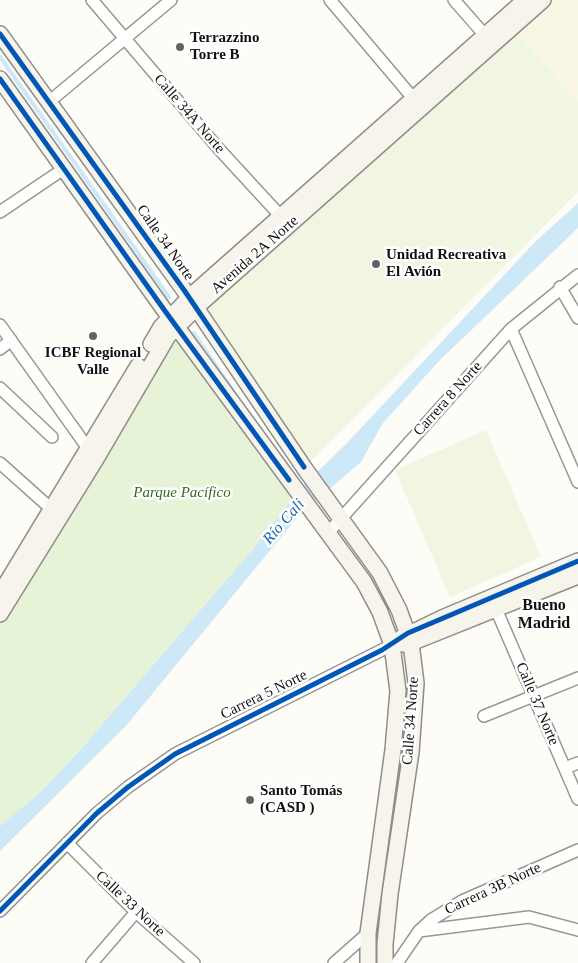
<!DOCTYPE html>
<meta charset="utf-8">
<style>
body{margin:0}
canvas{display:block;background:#fdfcf7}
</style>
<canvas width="578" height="963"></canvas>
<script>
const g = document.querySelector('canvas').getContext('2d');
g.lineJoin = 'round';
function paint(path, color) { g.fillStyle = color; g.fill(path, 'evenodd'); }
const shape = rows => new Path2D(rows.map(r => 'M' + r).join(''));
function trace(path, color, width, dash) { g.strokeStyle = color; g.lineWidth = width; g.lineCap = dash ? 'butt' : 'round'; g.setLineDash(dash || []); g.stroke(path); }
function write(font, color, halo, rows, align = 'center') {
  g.font = font + ' "Times New Roman",serif'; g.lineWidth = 5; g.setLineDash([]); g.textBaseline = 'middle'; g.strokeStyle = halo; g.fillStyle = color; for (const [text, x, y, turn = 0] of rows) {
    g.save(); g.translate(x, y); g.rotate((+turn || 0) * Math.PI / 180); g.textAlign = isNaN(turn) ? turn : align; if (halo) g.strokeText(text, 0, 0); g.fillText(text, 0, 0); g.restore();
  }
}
paint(shape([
 [543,0,578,0,578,101,511,28]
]), '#f9f7e4');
paint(shape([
 [177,327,298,493,253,549,82,748,41,792,0,826,0,614]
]), '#e7f3d7');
paint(shape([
 [511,28,578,101,578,192,309,463,201,303],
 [486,430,541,557,450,597,395,470]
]), '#f0f6e1');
paint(shape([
 [578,203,578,228,440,360,383,423,361,462,300,514,125,727,0,851,0,826,41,792,82,748,253,549,302,487,347,443,535,242]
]), '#cde8f7');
trace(shape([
 [0,57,169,297],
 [194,333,238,398]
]), '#cde8f7', 4);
const street = shape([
 [92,0,218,148,286,222],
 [330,0,418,104],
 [454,0,490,41],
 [50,101,171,0],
 [0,212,65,168],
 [560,287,578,318],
 [0,325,92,454],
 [511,329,578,482],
 [0,349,11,340],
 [0,388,52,437],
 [0,463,57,514],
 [328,533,511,329,578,275],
 [496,609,578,799],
 [484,716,578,678],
 [565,768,578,763],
 [67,843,136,912,194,963],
 [0,911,97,813,128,787,175,754,392,645],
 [419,931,529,917,578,930],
 [92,963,136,912],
 [334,963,368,933],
 [397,963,419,931,431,920,462,901,578,850]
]);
const secondary = shape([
 [0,34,184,290,305,469,380,573,399,610,411,643,416,683,411,752,390,894,385,944,385,963],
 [0,79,165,311,364,582,380,612,392,645,398,691,393,750,368,933,368,963],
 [151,344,161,327,194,293,525,0],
 [0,594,138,366],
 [0,614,96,459,168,336,201,303,543,0],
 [401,638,442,618,578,561],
 [403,644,411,643,578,576]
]);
trace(street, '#979795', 14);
trace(secondary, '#8e8d8b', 18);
trace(street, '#fffffe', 11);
trace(secondary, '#f6f4eb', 15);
trace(shape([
 [0,34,184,290,304,467],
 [0,79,165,311,289,480],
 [0,911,97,813,128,787,175,754,382,650,408,633,578,561]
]), '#0057b8', 5);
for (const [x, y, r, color] of [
 [180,47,5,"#646362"],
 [376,264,5,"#646362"],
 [93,336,5,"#646362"],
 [250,800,5,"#646362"]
]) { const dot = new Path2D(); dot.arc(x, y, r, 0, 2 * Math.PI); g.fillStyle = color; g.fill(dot); trace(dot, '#fff', 2); }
write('bold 15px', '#111', '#fff', [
 ["Terrazzino",190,38],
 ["Torre B",190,55],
 ["Unidad Recreativa",386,255],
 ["El Avión",386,272],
 ["ICBF Regional",93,353,"center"],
 ["Valle",93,370,"center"],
 ["Santo Tomás",260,791],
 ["(CASD )",260,808]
], 'left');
write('15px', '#111', '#fff', [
 ["Calle 34A Norte",189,114,49],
 ["Calle 34 Norte",165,243,55],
 ["Avenida 2A Norte",255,255,-41],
 ["Carrera 8 Norte",448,399,-48],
 ["Carrera 5 Norte",264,695,-26],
 ["Calle 37 Norte",537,704,67],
 ["Calle 34 Norte",411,721,-86],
 ["Carrera 3B Norte",493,889,-25],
 ["Calle 33 Norte",130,904,43]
]);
write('italic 15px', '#2f6b1f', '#fff', [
 ["Parque Pacífico",182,493]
]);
write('italic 16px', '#1768a6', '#fff', [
 ["Río Cali",284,522,-49]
]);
write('bold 16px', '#111', '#fff', [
 ["Bueno",544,606],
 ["Madrid",544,624]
]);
</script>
